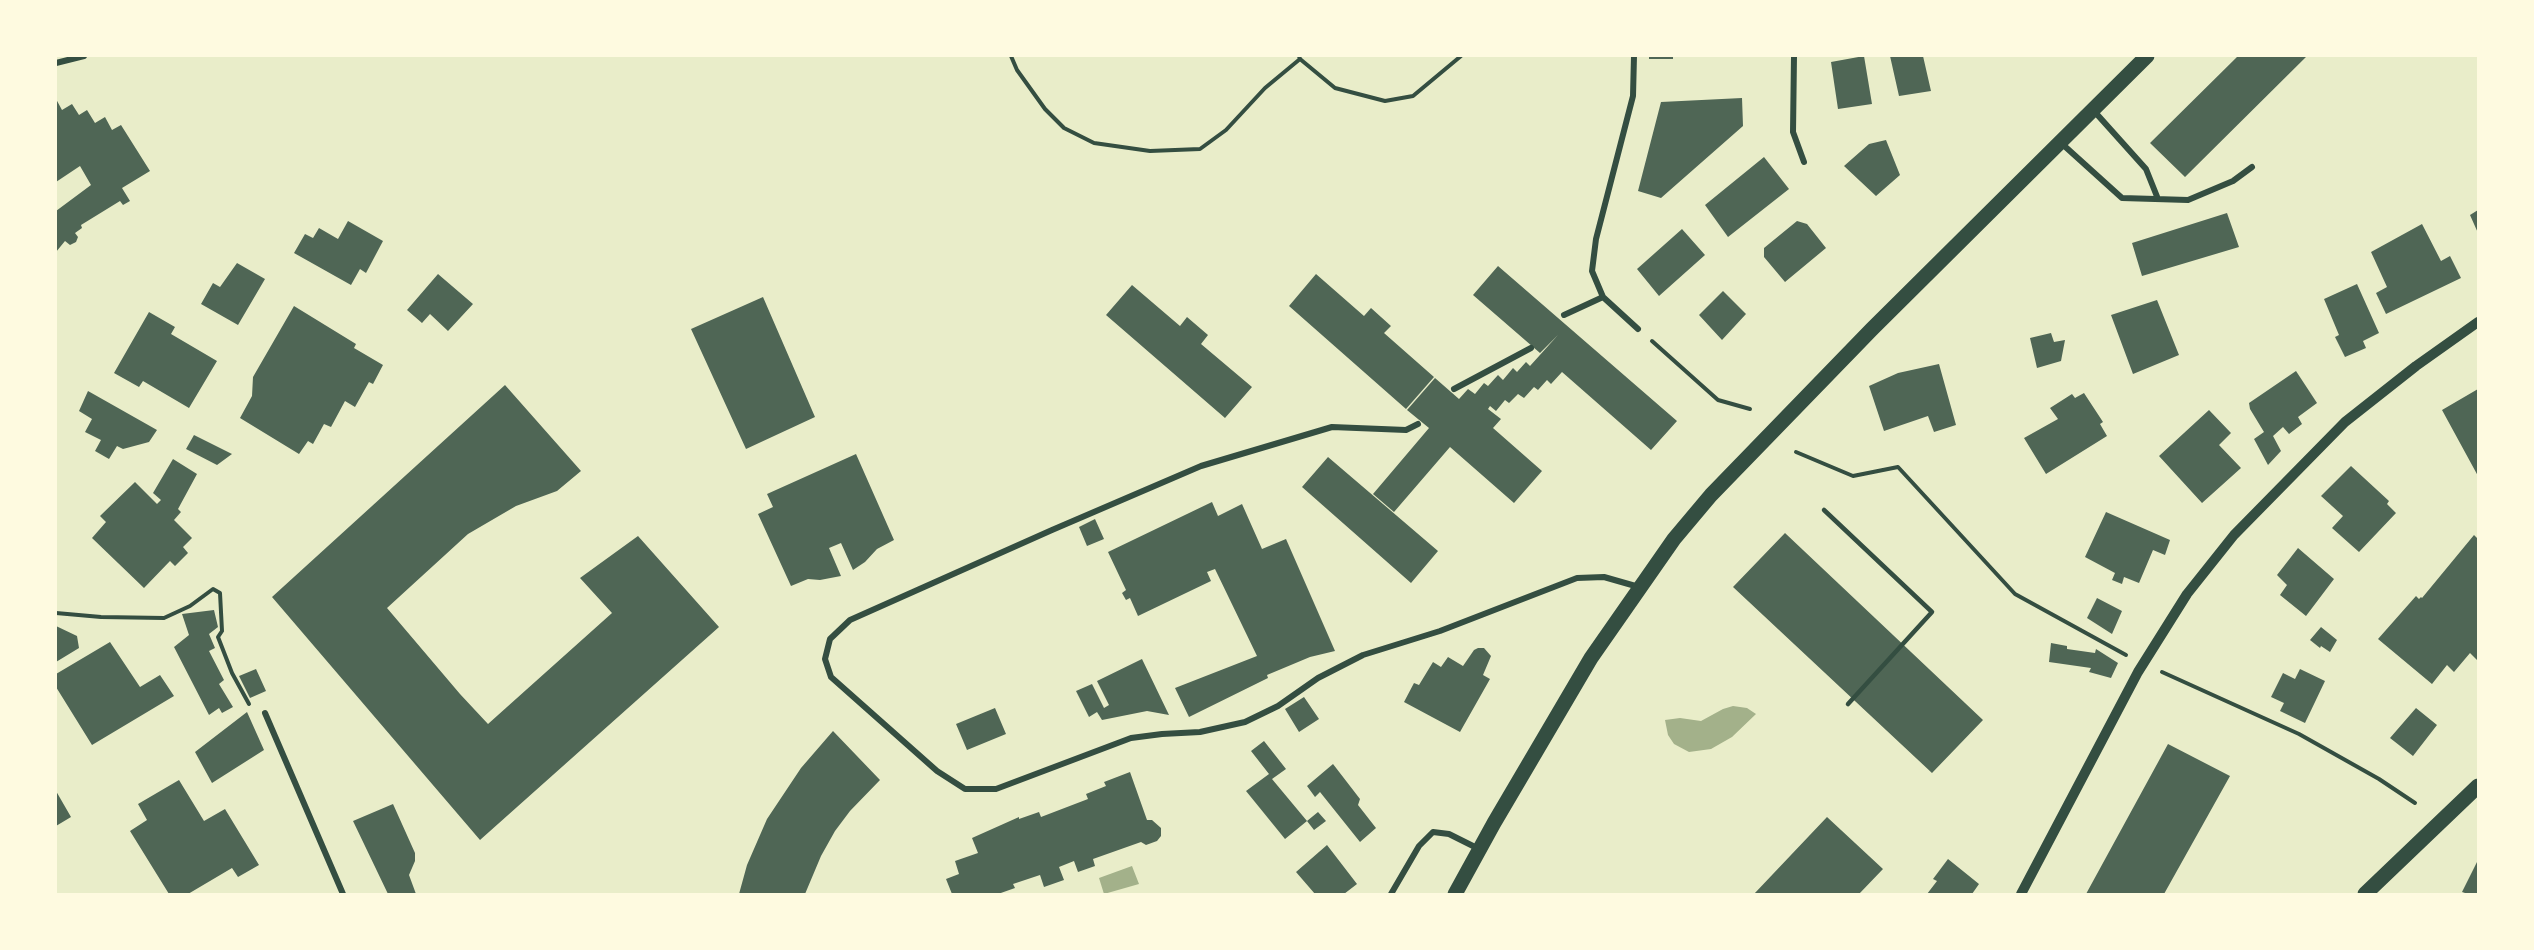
<!DOCTYPE html>
<style>
body{margin:0}
#map{position:relative;width:2534px;height:950px;overflow:hidden;background:#e9edc9;font-family:"Alegreya Sans",sans-serif}
canvas{display:block}
.frame{position:absolute;inset:0;border:57px solid #fefae0;pointer-events:none}
</style>
<div id="map">
<canvas width="2534" height="950"></canvas>
<div class="frame"></div>
</div>
<script>
const g = document.querySelector('canvas').getContext('2d');
g.lineJoin = 'round';
function paint(path, color) { g.fillStyle = color; g.fill(path, 'evenodd'); }
const shape = rows => new Path2D(rows.map(r => 'M' + r).join(''));
function trace(path, color, width, dash) { g.strokeStyle = color; g.lineWidth = width; g.lineCap = dash ? 'butt' : 'round'; g.setLineDash(dash || []); g.stroke(path); }
paint(shape([
 [1733,706,1747,708,1756,714,1732,737,1711,749,1689,752,1674,744,1668,735,1665,720,1680,718,1701,721,1723,709],
 [1132,866,1139,884,1104,894,1099,878]
]), '#a3b18a');
paint(shape([
 [1649,56,1673,56,1673,59,1649,59],
 [1864,56,1872,104,1838,109,1831,62],
 [1890,56,1923,56,1931,91,1899,96],
 [2238,56,2307,56,2185,177,2150,143],
 [1742,98,1743,126,1661,198,1638,191,1661,102],
 [56,99,62,110,72,104,79,115,87,110,95,123,105,117,112,130,121,125,150,171,122,188,130,201,123,205,120,201,81,225,82,228,75,233,78,237,76,242,70,245,65,241,56,252,56,211,91,185,80,166,56,182],
 [1886,140,1900,175,1876,196,1844,166,1869,144],
 [1764,157,1789,189,1728,237,1705,205],
 [2478,210,2478,233,2470,215],
 [2227,213,2239,247,2142,276,2132,243],
 [348,221,383,241,366,273,360,269,351,285,294,253,305,234,313,238,319,228,338,239],
 [1797,221,1807,224,1826,248,1785,282,1764,257,1764,248],
 [2422,224,2441,261,2450,256,2461,278,2386,314,2376,293,2387,287,2371,252],
 [1682,229,1705,255,1659,296,1637,269],
 [237,263,265,279,238,325,201,304,213,283,220,287],
 [1498,266,1677,421,1651,450,1562,372,1551,384,1547,380,1538,390,1534,387,1524,398,1518,394,1509,403,1505,400,1496,411,1490,406,1488,409,1501,419,1493,428,1542,471,1514,503,1450,447,1394,512,1373,494,1429,428,1407,410,1435,378,1459,399,1468,389,1475,394,1484,383,1488,386,1498,375,1503,380,1513,368,1517,372,1526,362,1530,366,1558,335,1540,353,1473,295],
 [438,274,473,304,448,331,430,314,422,323,407,310],
 [1316,274,1364,316,1371,308,1391,326,1384,333,1434,377,1406,409,1289,306],
 [2357,284,2379,333,2363,341,2366,348,2345,357,2335,337,2339,335,2324,299],
 [1132,285,1180,326,1187,317,1208,335,1201,344,1252,387,1225,418,1106,315],
 [1723,291,1746,314,1722,340,1699,315],
 [763,297,815,417,746,449,691,329],
 [2157,300,2179,355,2133,374,2111,315],
 [294,306,356,344,354,348,383,365,373,384,369,382,355,407,345,401,331,427,324,424,313,444,308,441,299,454,240,418,252,396,253,377],
 [149,312,175,327,171,334,217,361,189,408,143,381,139,387,114,373],
 [2051,333,2054,342,2065,340,2061,361,2037,368,2030,338],
 [1939,364,1956,425,1934,432,1928,416,1884,431,1869,386,1898,373],
 [2296,371,2317,403,2298,417,2302,424,2289,434,2283,427,2273,436,2281,451,2268,465,2254,439,2264,432,2250,409,2249,403],
 [505,385,581,471,557,491,516,506,468,534,387,608,460,694,488,724,612,613,580,578,638,536,719,627,480,840,272,597],
 [2478,389,2478,476,2442,410],
 [88,391,157,430,149,442,123,449,117,446,109,459,95,451,101,440,85,432,92,419,79,411],
 [2084,393,2103,422,2100,424,2107,436,2046,474,2024,438,2058,419,2050,408,2072,394,2075,398],
 [2209,410,2231,433,2219,445,2241,468,2202,503,2159,456],
 [194,435,232,454,217,465,186,449],
 [856,454,894,540,877,549,865,562,853,570,841,543,829,548,841,576,820,580,808,579,791,586,758,514,773,507,767,494],
 [1328,457,1438,551,1411,583,1302,487],
 [173,459,197,474,178,509,181,512,174,520,192,538,183,547,188,553,175,566,170,561,144,588,92,538,106,522,100,516,135,482,157,504,161,500,153,493],
 [2351,466,2389,501,2387,504,2396,513,2359,552,2332,528,2343,516,2321,496],
 [1212,502,1218,516,1242,504,1262,549,1286,539,1335,651,1310,657,1267,675,1268,678,1189,717,1175,688,1257,656,1215,569,1207,572,1211,581,1138,616,1130,598,1126,600,1122,593,1126,590,1108,552],
 [2106,512,2170,540,2165,555,2153,550,2139,583,2124,577,2122,584,2112,580,2115,573,2085,557],
 [1095,519,1104,539,1087,546,1079,527],
 [1785,533,1983,720,1932,773,1733,587],
 [2474,535,2478,539,2478,661,2470,653,2454,672,2447,665,2432,684,2378,639,2416,596,2419,599,2421,597,2422,598],
 [2298,548,2334,579,2306,616,2280,595,2287,585,2277,575],
 [2097,598,2122,611,2112,634,2087,618],
 [214,610,218,627,209,634,215,648,209,651,224,680,219,684,233,707,222,713,219,708,209,715,174,647,189,635,182,614],
 [56,626,77,636,79,648,56,662],
 [2321,627,2337,640,2330,652,2321,646,2320,648,2310,640],
 [110,642,140,687,160,675,174,696,92,745,56,687,56,674],
 [2051,643,2067,646,2067,649,2095,653,2096,649,2118,663,2111,678,2089,672,2091,668,2049,662],
 [1478,648,1484,648,1491,656,1483,675,1490,679,1460,732,1404,702,1414,683,1419,685,1433,662,1441,667,1448,657,1463,666,1474,650],
 [1142,659,1169,715,1147,711,1102,720,1097,712,1089,717,1076,691,1092,684,1104,708,1109,705,1097,681],
 [256,669,266,691,250,698,239,676],
 [2300,669,2325,681,2305,723,2280,711,2284,703,2271,697,2283,673,2295,679],
 [1304,697,1319,719,1299,732,1285,709],
 [995,708,1006,734,967,750,956,724],
 [2416,708,2437,725,2413,756,2390,738],
 [247,712,264,750,212,783,195,752],
 [833,731,880,780,850,811,835,831,821,856,805,894,739,894,747,865,767,819,801,768],
 [1264,741,1286,769,1272,779,1307,821,1318,812,1326,821,1314,830,1307,821,1285,839,1246,791,1269,774,1251,751],
 [2168,744,2230,776,2164,894,2086,894],
 [1333,764,1360,799,1358,805,1376,828,1360,842,1320,792,1315,797,1307,786],
 [1130,772,1147,820,1152,820,1161,828,1161,836,1157,841,1146,845,1141,842,1093,859,1095,866,1078,872,1074,861,1059,867,1064,880,1044,887,1040,875,1013,884,1015,888,998,894,952,894,946,879,959,874,955,861,978,853,972,838,1019,817,1019,819,1039,812,1041,817,1088,799,1086,794,1106,786,1104,782],
 [179,780,204,821,225,809,259,865,238,877,232,868,188,894,169,894,130,831,147,820,138,804],
 [56,791,71,817,56,826],
 [393,804,415,853,415,861,409,875,416,894,388,894,353,821],
 [1827,817,1883,869,1859,894,1754,894],
 [1327,845,1357,884,1344,894,1315,894,1296,872],
 [1948,859,1979,884,1972,894,1927,894,1937,881,1933,879],
 [2478,860,2478,894,2468,894,2462,892]
]), '#4f6655');
trace(shape([
 [1011,56,1017,70,1045,109,1064,128,1094,143,1150,151,1200,149,1226,130,1265,88,1300,59],
 [1299,56,1300,59,1335,88,1385,101,1413,96,1461,56],
 [1652,341,1718,400,1750,409],
 [1796,452,1853,476,1898,467,2015,594,2126,655],
 [56,613,101,617,164,618,190,606,213,589,220,593,222,631,218,637,232,673,249,704],
 [2162,672,2299,734,2379,779,2415,803]
]), '#344e41', 4);
trace(shape([
 [1824,510,1932,612,1848,704]
]), '#344e41', 4.5);
trace(shape([
 [1634,56,1633,96,1596,239,1592,271,1603,297,1638,329],
 [1794,56,1793,132,1804,162],
 [56,63,84,56],
 [2094,111,2146,169,2158,199],
 [2060,142,2122,198,2188,200,2233,181,2252,167],
 [1564,315,1603,297],
 [1454,389,1531,348],
 [1418,424,1406,430,1332,427,1201,466,1052,530,850,620,830,639,825,659,831,677,937,771,965,789,996,789,1131,738,1162,734,1200,732,1245,722,1278,706,1318,678,1363,655,1440,631,1577,578,1604,577,1639,587],
 [265,713,343,894],
 [1391,894,1419,846,1433,832,1449,834,1479,849]
]), '#344e41', 6);
trace(shape([
 [2021,894,2138,672,2187,594,2234,535,2345,422,2416,366,2478,322]
]), '#344e41', 10);
trace(shape([
 [1455,894,1494,823,1591,658,1674,539,1711,495,1872,329,2147,56],
 [2365,894,2478,786]
]), '#344e41', 15);
</script>
